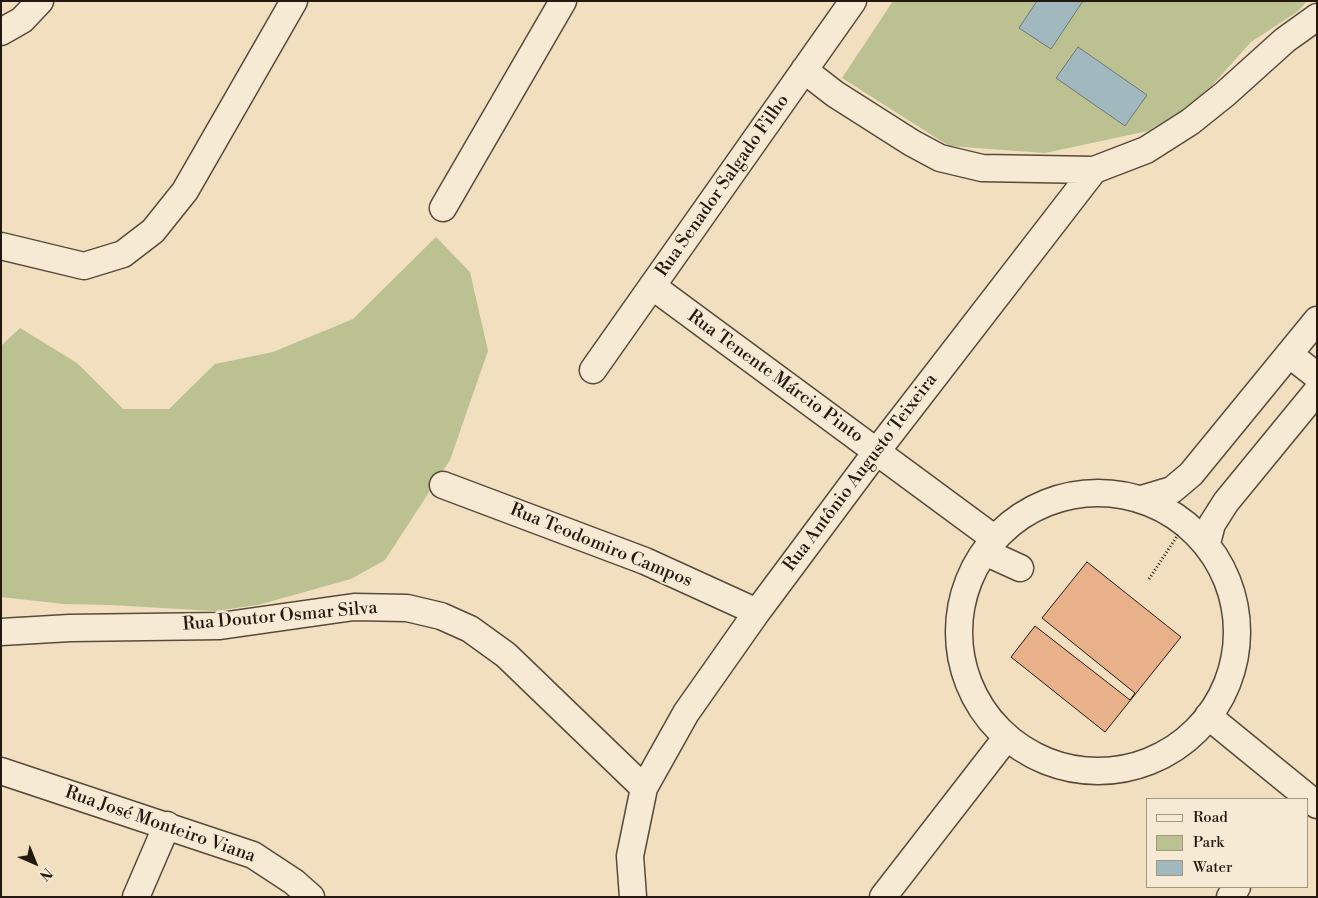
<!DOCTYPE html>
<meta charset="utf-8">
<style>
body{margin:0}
#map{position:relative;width:1318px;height:898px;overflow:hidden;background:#f1dfbf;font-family:"Libre Bodoni",serif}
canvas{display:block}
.frame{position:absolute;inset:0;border:2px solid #25180e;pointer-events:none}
.legend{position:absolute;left:1146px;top:798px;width:162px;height:90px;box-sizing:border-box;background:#f6ead5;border:1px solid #a29685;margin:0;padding:6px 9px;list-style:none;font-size:15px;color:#25180e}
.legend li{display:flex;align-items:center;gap:10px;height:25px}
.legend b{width:25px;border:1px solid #a29685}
.north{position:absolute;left:10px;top:838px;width:50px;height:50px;-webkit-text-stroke:4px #f6ead5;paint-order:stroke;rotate:136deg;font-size:14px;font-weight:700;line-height:20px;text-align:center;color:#25180e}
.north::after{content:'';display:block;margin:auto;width:18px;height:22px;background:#25180e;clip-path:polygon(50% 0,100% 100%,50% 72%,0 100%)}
</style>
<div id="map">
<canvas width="1318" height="898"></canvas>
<div class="frame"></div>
<ul class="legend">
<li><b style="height:6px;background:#f6ead5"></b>Road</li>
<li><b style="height:14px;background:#bbc191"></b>Park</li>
<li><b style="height:14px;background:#a1b9be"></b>Water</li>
</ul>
<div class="north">N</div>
</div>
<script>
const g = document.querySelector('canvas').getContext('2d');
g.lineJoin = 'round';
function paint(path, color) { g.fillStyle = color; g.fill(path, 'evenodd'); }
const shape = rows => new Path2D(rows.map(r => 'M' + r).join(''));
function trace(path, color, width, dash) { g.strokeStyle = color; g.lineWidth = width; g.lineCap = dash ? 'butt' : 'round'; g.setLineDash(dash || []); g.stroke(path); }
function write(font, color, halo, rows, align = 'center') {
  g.font = font + ' "Libre Bodoni",serif'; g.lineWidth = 4; g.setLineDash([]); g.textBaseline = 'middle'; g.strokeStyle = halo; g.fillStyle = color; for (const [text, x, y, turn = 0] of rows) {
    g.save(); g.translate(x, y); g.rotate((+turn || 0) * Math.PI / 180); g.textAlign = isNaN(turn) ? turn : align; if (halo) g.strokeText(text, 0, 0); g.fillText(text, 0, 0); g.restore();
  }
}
paint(shape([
 [893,1,1307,1,1297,12,1251,42,1199,100,1148,131,1045,153,949,146,842,78],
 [436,237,470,272,488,351,450,460,385,560,351,579,258,605,214,611,110,605,64,604,1,597,1,346,20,328,77,363,123,409,169,409,215,364,273,352,353,319]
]), '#bbc191');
const water = shape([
 [1037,1,1083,1,1051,49,1019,28,1037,1],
 [1078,47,1147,95,1125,126,1056,78,1078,47]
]);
paint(water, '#a1b9be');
trace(water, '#6f7978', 1);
const building = shape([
 [1087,562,1181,637,1105,732,1011,657,1035,626,1130,700,1135,693,1042,618,1087,562]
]);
paint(building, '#e8b189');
trace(building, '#25180e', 1);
const minor = shape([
 [1,32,22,20,40,1],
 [804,70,835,94,912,143,940,158,982,168,1094,170,1146,150,1190,122,1225,94,1285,40,1317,17],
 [443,208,563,1],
 [1,246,84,266,123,254,153,231,185,191,294,1],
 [652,286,995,539],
 [1289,354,1317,376],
 [593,370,853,1],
 [443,485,645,561,757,612],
 '959 632a139 139 0 1 1 278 0a139 139 0 1 1-278 0Z',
 [1142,499,1172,490,1191,474,1317,320],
 [1207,543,1212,524,1226,502,1317,391],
 [987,553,1020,568],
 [1,632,70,628,220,626,354,607,407,608,441,616,470,629,506,655,644,788],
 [1208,716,1317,805],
 [1,771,253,855,294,882,311,897],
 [136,897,167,825],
 [633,897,630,856,644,788,686,713,757,612,877,451,1094,170],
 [883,897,1007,737],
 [1230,897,1237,887]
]);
trace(minor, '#584a3a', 29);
trace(shape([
 [1149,579,1185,524]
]), '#25180e', 3, [1, 2.5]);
trace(minor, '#f6ead5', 26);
write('18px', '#25180e', '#f6ead5', [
 ["Rua Senador Salgado Filho",723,186,-55],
 ["Rua Tenente Márcio Pinto",775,377,36],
 ["Rua Antônio Augusto Teixeira",861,473,-53],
 ["Rua Teodomiro Campos",601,546,22],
 ["Rua Doutor Osmar Silva",280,617,-5],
 ["Rua José Monteiro Viana",160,825,19]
]);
</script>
